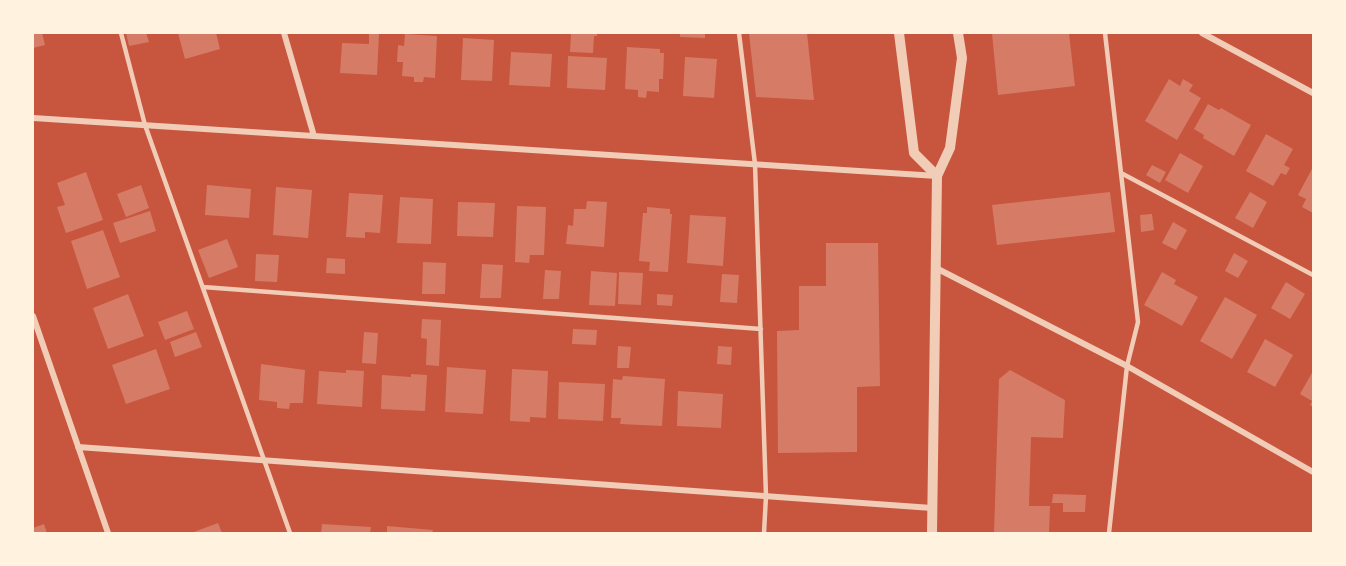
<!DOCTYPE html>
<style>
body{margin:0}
#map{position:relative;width:1346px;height:566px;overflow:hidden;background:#c8553d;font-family:Figtree,sans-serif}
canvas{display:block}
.frame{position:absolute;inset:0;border:34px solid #fff3e0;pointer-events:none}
</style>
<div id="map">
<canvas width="1346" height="566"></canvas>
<div class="frame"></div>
</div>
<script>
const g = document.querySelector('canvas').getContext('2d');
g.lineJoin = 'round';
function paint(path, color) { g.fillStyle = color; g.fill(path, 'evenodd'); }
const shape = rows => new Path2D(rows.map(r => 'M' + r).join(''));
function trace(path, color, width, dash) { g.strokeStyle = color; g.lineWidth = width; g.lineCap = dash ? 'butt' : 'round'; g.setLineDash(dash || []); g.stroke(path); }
paint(shape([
 [33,33,42,33,45,45,33,48],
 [126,33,146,33,149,42,129,46],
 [178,33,216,33,220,49,185,59],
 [369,33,379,34,377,75,340,73,342,43,369,44],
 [571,33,597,33,597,36,594,36,593,53,570,52],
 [680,33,705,33,705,38,680,37],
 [749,33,807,33,814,100,756,97],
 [992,33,1069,33,1075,86,998,95],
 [405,34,437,36,435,78,424,77,423,82,414,82,414,77,402,76,403,62,397,62,398,45,404,46],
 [463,38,494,40,492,81,461,80],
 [627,47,660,49,660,53,664,53,663,79,659,79,659,92,647,91,646,98,638,97,638,90,625,89],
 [511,52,552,54,550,87,509,85],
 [568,56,607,58,605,90,567,88],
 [685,57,717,59,714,98,683,96],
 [1169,79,1180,86,1183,79,1193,85,1189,91,1201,98,1177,140,1145,121],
 [1208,104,1219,110,1221,108,1251,125,1234,156,1203,138,1204,135,1194,129],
 [1266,134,1293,149,1284,165,1290,168,1286,175,1281,173,1273,186,1246,171],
 [1180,153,1203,166,1188,193,1165,180],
 [1152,165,1166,172,1160,183,1146,175],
 [1313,167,1313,213,1302,207,1306,199,1298,195],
 [86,172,103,220,66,233,57,207,65,205,57,183],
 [141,185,149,208,126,217,117,194],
 [207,185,251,189,249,218,205,215],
 [276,187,312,190,308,238,273,235],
 [1110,192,1115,232,997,245,992,205],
 [1250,192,1267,202,1253,228,1235,218],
 [349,193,383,195,380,233,365,232,365,238,346,237],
 [400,197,433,199,431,244,397,243],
 [587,201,607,202,604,247,566,244,568,225,573,226,574,209,586,209],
 [458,202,495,203,493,237,457,236],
 [517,206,546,207,544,255,530,255,529,263,515,262],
 [647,207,670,209,670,214,672,214,668,272,649,271,650,262,639,261,643,213,647,213],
 [150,211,156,231,120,243,113,223],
 [1152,214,1154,230,1141,232,1140,215],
 [690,215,726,217,723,266,687,263],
 [1173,222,1187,230,1176,250,1162,243],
 [103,230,120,277,87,289,71,241],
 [227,239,238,267,209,278,198,250],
 [826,243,878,243,880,386,857,387,857,452,778,453,777,331,799,330,799,286,826,286],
 [1234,253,1248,261,1238,278,1225,271],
 [256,254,279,255,277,282,255,281],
 [327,258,345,259,345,274,326,273],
 [423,262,446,263,445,294,422,294],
 [482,264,503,265,501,298,480,298],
 [545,270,561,271,559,299,543,299],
 [591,271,617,273,615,306,589,305],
 [619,272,643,273,641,305,618,304],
 [1162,272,1176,280,1174,284,1198,297,1182,326,1144,305],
 [722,274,739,275,737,303,720,302],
 [1286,282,1305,294,1290,319,1271,308],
 [128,294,144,336,108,349,93,308],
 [657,294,673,295,672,306,657,305],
 [1225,297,1257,315,1232,359,1200,341],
 [187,311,194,329,165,340,158,322],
 [422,319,441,320,439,366,426,365,427,339,421,338],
 [573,329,597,330,596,345,572,344],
 [196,332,202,347,175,357,170,342],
 [364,332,378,333,376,364,362,363],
 [1265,339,1293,355,1275,387,1247,372],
 [618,346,631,347,629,368,617,368],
 [718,346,732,347,731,365,717,364],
 [156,349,170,389,126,404,112,365],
 [261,364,305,370,303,403,290,403,289,409,277,408,277,402,259,400],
 [447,367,486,370,483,414,445,412],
 [512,369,548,371,546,418,530,417,530,422,510,421],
 [346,370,364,371,362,407,317,404,319,371,346,373],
 [1010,370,1065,400,1063,438,1031,437,1029,506,1050,506,1049,533,994,533,999,379],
 [1313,371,1313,407,1310,405,1312,401,1300,394],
 [411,374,427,375,425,411,381,409,382,375,411,377],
 [623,376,665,379,662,426,620,424,621,418,611,418,613,379,622,380],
 [559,382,605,384,603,421,558,419],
 [678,391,723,394,721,428,677,426],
 [1053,494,1086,495,1085,512,1063,512,1063,503,1052,503],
 [218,523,222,533,191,533],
 [44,524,47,533,33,533,33,528],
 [322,524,371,527,370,533,321,533],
 [387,526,433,530,432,533,387,533]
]), '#d67c66');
trace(shape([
 [121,33,145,125,290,533],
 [739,33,755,164,766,496,764,533],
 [1105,33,1138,322,1127,366,1109,533],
 [1121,173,1313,275],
 [203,287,761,329]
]), '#f1ccb7', 4.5);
trace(shape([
 [284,33,314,136],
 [1202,33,1313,93],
 [33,118,937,176],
 [936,268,1127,366,1313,472],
 [33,316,108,533],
 [78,447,932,508]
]), '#f1ccb7', 6);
trace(shape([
 [899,33,914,153,937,176],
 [932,533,937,176,950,148,962,58,958,33]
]), '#f1ccb7', 10);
</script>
